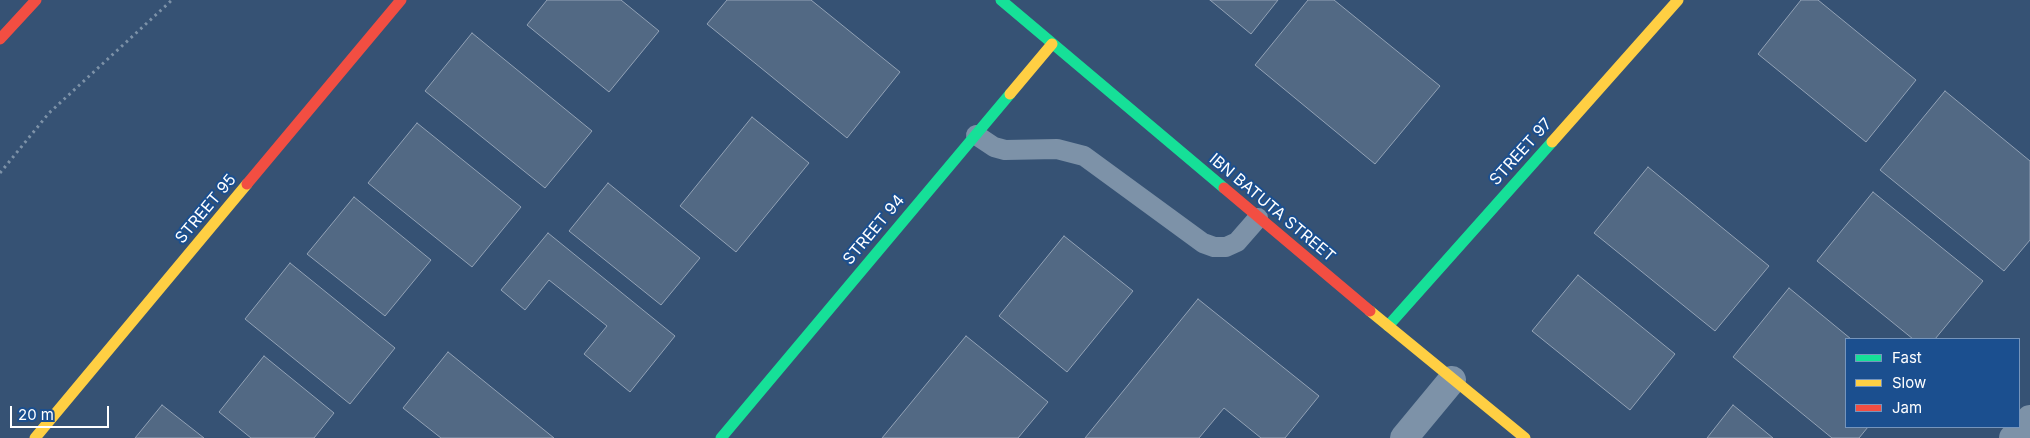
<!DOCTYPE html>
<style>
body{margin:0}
#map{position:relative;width:2030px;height:438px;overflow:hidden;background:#365274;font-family:Inter,sans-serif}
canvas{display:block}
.legend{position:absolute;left:1845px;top:338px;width:175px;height:90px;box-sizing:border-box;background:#1b4f8f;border:1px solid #7695bc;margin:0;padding:6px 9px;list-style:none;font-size:15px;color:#fff}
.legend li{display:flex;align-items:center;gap:10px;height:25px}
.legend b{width:25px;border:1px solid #7695bc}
.scale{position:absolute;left:10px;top:406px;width:99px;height:22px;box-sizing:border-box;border:2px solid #fff;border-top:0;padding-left:6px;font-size:15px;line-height:18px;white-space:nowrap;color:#fff;-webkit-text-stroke:4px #1b4f8f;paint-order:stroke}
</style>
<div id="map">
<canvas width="2030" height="438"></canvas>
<ul class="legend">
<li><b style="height:6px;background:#16e098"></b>Fast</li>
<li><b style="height:6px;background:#ffcf43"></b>Slow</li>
<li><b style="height:6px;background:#f24e42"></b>Jam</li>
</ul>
<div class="scale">20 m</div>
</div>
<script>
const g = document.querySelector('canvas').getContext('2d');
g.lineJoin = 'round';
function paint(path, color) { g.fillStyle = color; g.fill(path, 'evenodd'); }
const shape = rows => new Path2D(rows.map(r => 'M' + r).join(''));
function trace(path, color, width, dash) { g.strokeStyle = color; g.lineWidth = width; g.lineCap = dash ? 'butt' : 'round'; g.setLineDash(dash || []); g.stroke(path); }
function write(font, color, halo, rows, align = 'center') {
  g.font = font + ' Inter,sans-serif'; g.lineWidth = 4; g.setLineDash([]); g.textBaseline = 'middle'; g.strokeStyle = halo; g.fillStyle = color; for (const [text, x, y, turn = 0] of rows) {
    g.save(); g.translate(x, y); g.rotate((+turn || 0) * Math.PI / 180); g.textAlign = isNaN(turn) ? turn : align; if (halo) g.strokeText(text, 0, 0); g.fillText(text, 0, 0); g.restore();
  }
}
const building = shape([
 [547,0,621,0,659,31,609,92,527,25,547,0],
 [727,0,811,0,900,72,847,138,707,24,727,0],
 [1210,0,1278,0,1251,34,1210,0],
 [1308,0,1334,0,1440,86,1375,164,1255,65,1308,0],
 [1801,0,1818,0,1916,80,1866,142,1758,54,1801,0],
 [472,33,592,131,545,188,425,91,472,33],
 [1945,91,2030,161,2030,240,2004,271,1880,170,1945,91],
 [752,117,809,163,736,252,680,206,752,117],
 [417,123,521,207,472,267,368,183,417,123],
 [1648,167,1769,266,1715,331,1594,233,1648,167],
 [608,183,700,258,661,305,569,231,608,183],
 [1873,192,1983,281,1935,339,1913,339,1817,261,1873,192],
 [354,197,431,260,385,316,307,254,354,197],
 [548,233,675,336,630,392,584,354,607,326,549,280,525,310,501,290,548,233],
 [1064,236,1133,291,1067,372,999,316,1064,236],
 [290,263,395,348,350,404,245,319,290,263],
 [1578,275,1675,354,1630,410,1532,331,1578,275],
 [1789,288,1851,339,1846,339,1846,427,1868,427,1859,438,1832,438,1733,357,1789,288],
 [1198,299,1319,396,1285,438,1261,438,1224,408,1199,438,1085,438,1198,299],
 [966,336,1048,402,1018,438,882,438,966,336],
 [448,352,554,438,441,438,403,408,448,352],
 [264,356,334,413,314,438,251,438,219,412,264,356],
 [162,405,204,438,135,438,162,405],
 [1733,405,1773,438,1707,438,1733,405]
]);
paint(building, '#526984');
trace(building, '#92a2b6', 1);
trace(shape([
 [0,173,49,113,172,0]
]), '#7d92a8', 3, [2.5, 4]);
trace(shape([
 [976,135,994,147,1005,150,1057,149,1084,156,1203,243,1214,247,1226,247,1237,242,1258,218]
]), '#7d92a8', 20);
trace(shape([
 [1404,438,1452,380],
 [2013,438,2030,419]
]), '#7d92a8', 28);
trace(shape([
 [1001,0,1224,188],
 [1388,326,1552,142],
 [721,438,1010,94]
]), '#16e098', 11);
trace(shape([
 [1010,94,1052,44],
 [1552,142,1678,0],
 [1370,311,1525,438],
 [35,438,247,184]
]), '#ffcf43', 11);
trace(shape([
 [0,39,36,0],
 [247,184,401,0],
 [1224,188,1370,311]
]), '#f24e42', 11);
write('16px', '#fff', '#1b4f8f', [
 ["STREET 97",1521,152,-48],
 ["IBN BATUTA STREET",1272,208,40],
 ["STREET 95",206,209,-50],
 ["STREET 94",874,230,-50]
]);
</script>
